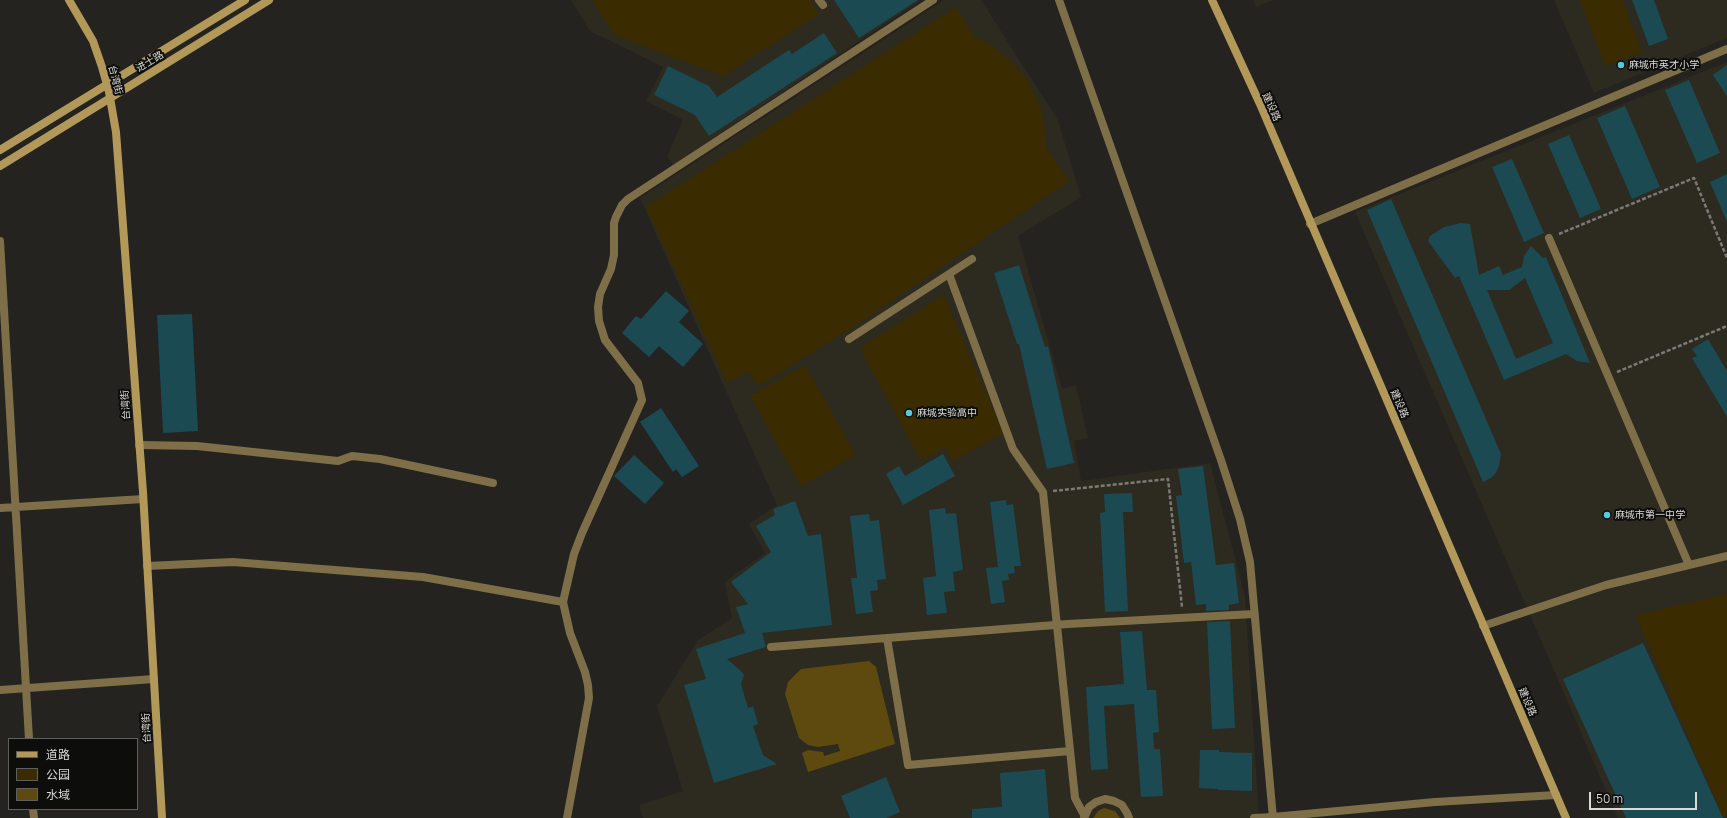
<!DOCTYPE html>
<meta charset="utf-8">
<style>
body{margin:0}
#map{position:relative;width:1727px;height:818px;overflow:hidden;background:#25231f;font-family:Manrope,"Noto Sans SC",sans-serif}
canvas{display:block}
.legend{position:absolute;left:8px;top:738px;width:130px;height:72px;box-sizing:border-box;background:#0d0d0b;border:1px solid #5f5f5d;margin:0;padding:5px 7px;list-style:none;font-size:12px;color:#dbdad7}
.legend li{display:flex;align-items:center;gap:8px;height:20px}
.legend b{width:20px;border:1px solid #5f5f5d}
.scale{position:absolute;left:1589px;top:792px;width:108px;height:18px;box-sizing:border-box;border:2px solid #dbdad7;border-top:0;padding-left:5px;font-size:12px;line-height:14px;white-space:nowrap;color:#dbdad7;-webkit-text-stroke:3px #0d0d0b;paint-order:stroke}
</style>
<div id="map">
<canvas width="1727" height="818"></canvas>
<ul class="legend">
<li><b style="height:5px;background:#b29959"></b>道路</li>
<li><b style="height:11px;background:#3a2c00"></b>公园</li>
<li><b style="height:11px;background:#5e4a0f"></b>水域</li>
</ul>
<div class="scale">50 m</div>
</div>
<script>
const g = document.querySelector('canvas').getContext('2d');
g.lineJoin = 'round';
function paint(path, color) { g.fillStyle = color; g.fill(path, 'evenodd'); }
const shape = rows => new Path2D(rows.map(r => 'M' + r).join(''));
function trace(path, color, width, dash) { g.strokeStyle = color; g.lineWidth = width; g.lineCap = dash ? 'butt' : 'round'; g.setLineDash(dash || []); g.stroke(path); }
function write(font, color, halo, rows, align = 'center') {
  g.font = font + ' Manrope,"Noto Sans SC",sans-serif'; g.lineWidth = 4; g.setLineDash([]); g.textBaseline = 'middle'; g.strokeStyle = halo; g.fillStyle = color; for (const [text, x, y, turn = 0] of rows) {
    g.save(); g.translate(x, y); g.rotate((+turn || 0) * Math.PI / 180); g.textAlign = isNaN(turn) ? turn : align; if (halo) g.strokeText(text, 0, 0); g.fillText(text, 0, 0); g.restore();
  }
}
paint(shape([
 [571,0,921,0,673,165,667,156,683,120,646,101,663,67,590,31],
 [944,0,981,0,1058,120,1081,197,1018,236,1062,389,1076,385,1088,438,1074,441,1081,481,1210,463,1245,596,1259,818,643,818,639,805,683,791,657,706,698,640,732,618,725,582,765,553,749,524,777,505,640,198],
 [1253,0,1274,0,1256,7],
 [1554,0,1727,0,1727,38,1594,93],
 [1727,62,1727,818,1618,818,1355,212]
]), '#2d2a20');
paint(shape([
 [592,0,810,0,819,14,723,76,614,35],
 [1580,0,1622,0,1642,52,1605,66],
 [956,7,975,37,988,43,1009,59,1027,79,1040,105,1046,133,1046,148,1069,181,852,328,758,386,748,371,727,383,646,207],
 [944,295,1003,433,953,461,945,447,921,461,861,350,865,344],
 [805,365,856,455,801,486,750,396],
 [1727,594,1727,816,1723,817,1636,615]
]), '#3a2c00');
paint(shape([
 [869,661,876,667,895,744,808,772,802,753,808,750,823,752,824,756,840,751,838,744,818,747,808,745,799,738,785,694,788,682,801,669],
 [1104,808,1115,811,1120,818,1093,818,1098,811]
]), '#5e4a0f');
paint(shape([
 [834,0,918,0,859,38],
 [1632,0,1654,0,1668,39,1649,46],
 [824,33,837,53,709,136,695,115,654,95,668,66,709,86,717,97,789,50,792,54],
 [1727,65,1727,96,1713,75],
 [1689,80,1720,153,1697,163,1665,90],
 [1625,106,1660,187,1632,199,1597,118],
 [1569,135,1601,209,1580,218,1548,144],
 [1512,159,1544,233,1524,242,1492,167],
 [1727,174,1727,222,1710,182],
 [1391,199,1501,454,1499,466,1496,473,1491,478,1483,482,1367,210],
 [1461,223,1470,224,1479,275,1499,266,1503,275,1522,267,1524,256,1531,246,1543,258,1546,257,1590,363,1577,361,1566,354,1504,380,1459,276,1455,278,1428,241,1430,236,1444,227],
 [1525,278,1553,343,1516,359,1487,290,1509,290],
 [1019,265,1045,347,1048,346,1074,463,1047,469,1019,344,1017,344,994,273],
 [666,291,689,311,679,322,703,344,683,367,659,346,649,357,622,333,636,316,641,319],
 [192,314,198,431,163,433,157,315],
 [1708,339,1727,371,1727,417,1692,358,1697,356,1692,349],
 [661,408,699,466,682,477,676,469,673,472,640,422],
 [943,454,955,476,903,505,886,474,899,466,905,476],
 [634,455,664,483,645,504,614,476],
 [1203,466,1216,565,1234,563,1239,603,1229,605,1229,610,1206,611,1206,604,1196,605,1191,562,1184,563,1176,496,1182,495,1178,469],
 [1132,493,1133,512,1123,512,1128,611,1105,612,1100,513,1105,512,1104,494],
 [1006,500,1007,505,1013,504,1021,566,1014,566,1015,573,1008,574,1009,580,1002,581,1005,602,991,604,986,568,998,567,990,502],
 [795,501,808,536,821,534,832,625,762,633,766,647,727,659,742,672,744,675,741,684,748,708,753,706,758,724,753,726,763,755,777,764,714,783,684,685,706,679,696,649,745,633,736,607,748,604,731,582,771,552,756,526,775,515,773,509],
 [945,508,946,514,956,513,963,570,953,572,955,591,944,592,947,613,927,615,923,578,936,576,929,510],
 [869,514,870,521,879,520,886,579,877,580,878,590,870,591,873,612,856,614,851,578,857,578,850,516],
 [1230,621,1235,728,1212,729,1207,622],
 [1142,631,1147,690,1156,690,1159,732,1153,733,1154,749,1160,749,1163,796,1141,797,1134,704,1104,706,1108,769,1091,770,1086,687,1124,684,1120,632],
 [1643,643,1723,818,1626,818,1563,679],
 [1200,750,1219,750,1219,752,1252,753,1252,791,1218,790,1218,789,1199,788],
 [1045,769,1049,818,972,818,972,809,1002,807,1000,773],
 [886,777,900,812,886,818,850,818,841,796]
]), '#1b4a52');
trace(shape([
 [1559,234,1694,178,1727,258],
 [1617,372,1727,326],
 [1053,491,1168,479,1182,607]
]), '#7c7a77', 2.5, [4, 2]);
trace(shape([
 [819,0,823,5],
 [1549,238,1689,565],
 [949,274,1013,449,1043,492,1075,798,1084,815],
 [849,339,972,259],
 [139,445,197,446,338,461,352,456,380,459,493,483],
 [1483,626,1606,585,1727,556],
 [887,638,908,765,1070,751],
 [771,647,1068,624,1254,614],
 [1084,818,1089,807,1096,802,1105,799,1114,801,1122,805,1127,813,1129,818],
 [1254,818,1273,817]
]), '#7e6f48', 8);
trace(shape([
 [1059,0,1221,460,1240,519,1250,562,1273,818],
 [1310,224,1727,49],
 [0,241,29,739],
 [0,508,143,499],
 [147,566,233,562,423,577,563,602],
 [0,690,154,679],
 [33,809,34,818],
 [1273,817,1435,802,1556,795],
 [567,818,589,698,588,685,585,672,570,633,563,602,574,554,582,533,642,400,638,383,605,340,599,321,598,307,600,294,611,269,614,255,614,223,616,217,622,205,628,199,933,0]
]), '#7e6f48', 8);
trace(shape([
 [69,0,93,41,102,67,109,92,116,132,143,492,162,818],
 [1212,0,1260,104,1566,818],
 [0,150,245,0],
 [0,166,269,0]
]), '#b29959', 8);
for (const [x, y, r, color] of [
 [1621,65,4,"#54cadd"],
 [909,413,4,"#54cadd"],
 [1607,515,4,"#54cadd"]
]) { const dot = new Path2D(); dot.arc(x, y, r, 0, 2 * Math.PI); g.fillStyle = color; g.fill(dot); trace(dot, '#0d0d0b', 1.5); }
write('10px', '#dbdad7', '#0d0d0b', [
 ["进士路",150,62,-31],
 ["台湾街",115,80,75],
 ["建设路",1271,107,66],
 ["建设路",1399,404,67],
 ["台湾街",126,405,-94],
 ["建设路",1527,702,67],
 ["台湾街",147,728,-93]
]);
write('10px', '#dbdad7', '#0d0d0b', [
 ["麻城市英才小学",1629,65],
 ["麻城实验高中",917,413],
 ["麻城市第一中学",1615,515]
], 'left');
</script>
